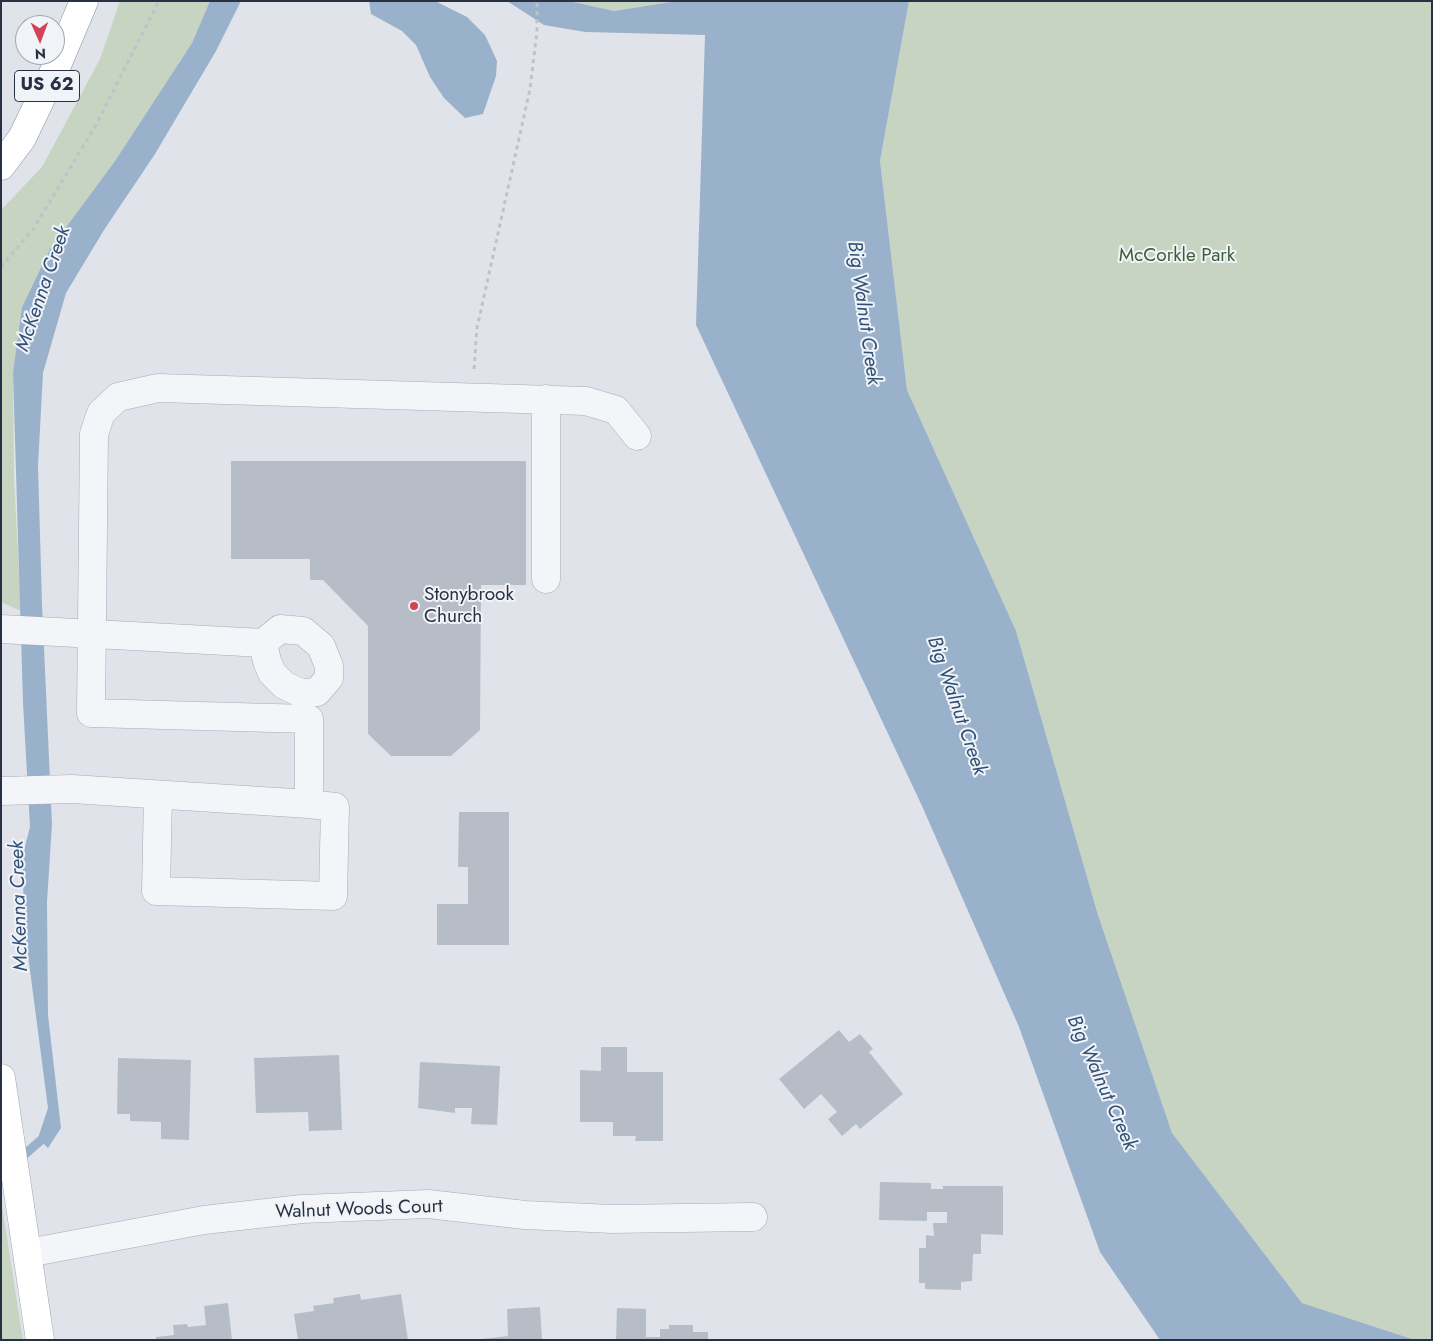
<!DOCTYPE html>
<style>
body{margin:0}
#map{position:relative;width:1433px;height:1341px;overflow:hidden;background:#e0e4ea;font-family:Jost,sans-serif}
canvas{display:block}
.frame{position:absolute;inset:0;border:2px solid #283142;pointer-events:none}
.north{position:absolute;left:15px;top:15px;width:50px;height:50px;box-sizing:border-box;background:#f0f3f7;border:1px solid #a0a5af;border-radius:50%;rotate:178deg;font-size:14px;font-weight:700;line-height:20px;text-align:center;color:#283142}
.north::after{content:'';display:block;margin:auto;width:18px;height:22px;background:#d34256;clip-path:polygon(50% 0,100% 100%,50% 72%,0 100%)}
</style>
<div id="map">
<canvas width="1433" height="1341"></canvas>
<div class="frame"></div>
<div class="north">N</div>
</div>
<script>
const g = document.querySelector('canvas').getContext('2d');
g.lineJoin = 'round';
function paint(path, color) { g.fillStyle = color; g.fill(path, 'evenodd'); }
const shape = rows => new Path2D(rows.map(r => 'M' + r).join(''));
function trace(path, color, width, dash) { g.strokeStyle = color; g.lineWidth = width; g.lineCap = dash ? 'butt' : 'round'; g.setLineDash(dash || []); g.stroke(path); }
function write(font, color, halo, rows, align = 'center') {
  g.font = font + ' Jost,sans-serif'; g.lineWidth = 4; g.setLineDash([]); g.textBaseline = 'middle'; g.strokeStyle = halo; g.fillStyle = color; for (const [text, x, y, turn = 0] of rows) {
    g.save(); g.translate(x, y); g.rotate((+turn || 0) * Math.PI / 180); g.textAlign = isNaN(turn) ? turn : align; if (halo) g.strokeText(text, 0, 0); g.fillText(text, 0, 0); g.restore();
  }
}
paint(shape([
 [120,1,210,1,192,43,115,161,50,249,22,307,13,372,14,478,21,611,1,602,1,210,42,167,100,59],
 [569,1,677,1,614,11],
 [909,1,1432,1,1432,1340,1415,1340,1302,1303,1172,1133,1098,915,1016,631,907,390,880,161],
 [1,1199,23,1340,1,1340]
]), '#c6d4c1');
paint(shape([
 [210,1,241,1,216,51,155,154,104,230,66,293,43,373,38,466,42,604,52,824,47,902,48,1015,61,1128,48,1148,38,1138,48,1108,25,932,22,858,30,827,23,703,13,372,22,307,50,249,115,161,192,43],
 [369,1,435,1,467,17,485,35,497,61,496,76,483,114,465,118,444,98,430,77,416,45,402,31,371,14],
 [507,1,569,1,614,11,677,1,909,1,880,161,907,390,1016,631,1098,915,1172,1133,1302,1303,1415,1340,1160,1340,1100,1252,1019,1027,922,806,696,325,705,35,585,32,544,25]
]), '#9ab1cb');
trace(shape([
 [1,1175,48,1134]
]), '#9ab1cb', 9);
paint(shape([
 [231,461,526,461,526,585,481,585,480,730,451,756,391,756,368,734,368,626,323,580,310,580,310,559,231,559],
 [459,812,509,812,509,945,437,945,437,904,468,904,468,867,458,867],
 [839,1030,849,1042,860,1034,873,1049,869,1052,903,1094,860,1129,856,1124,842,1136,828,1119,837,1112,821,1094,804,1109,779,1079],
 [601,1047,627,1047,627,1072,663,1072,663,1141,635,1141,636,1136,613,1136,613,1122,580,1122,580,1070,601,1071],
 [339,1055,342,1130,309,1131,308,1112,256,1113,254,1058],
 [118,1058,191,1060,189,1140,161,1139,161,1122,130,1121,130,1114,117,1114],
 [420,1062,500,1066,497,1125,471,1124,472,1108,455,1108,455,1113,418,1108],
 [880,1182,931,1183,931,1189,943,1189,943,1186,1003,1186,1003,1235,981,1234,981,1254,973,1254,972,1281,961,1282,961,1290,925,1289,925,1283,919,1283,919,1248,926,1248,926,1235,934,1236,933,1223,947,1223,947,1212,927,1212,927,1221,879,1220],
 [360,1294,361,1300,401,1294,408,1340,298,1340,294,1314,314,1311,313,1306,334,1303,333,1298],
 [228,1303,232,1340,156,1340,156,1337,174,1335,173,1325,187,1324,188,1327,206,1325,204,1306],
 [540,1307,542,1340,474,1340,508,1336,507,1309],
 [617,1308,646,1309,646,1337,660,1337,660,1329,669,1329,669,1325,693,1325,693,1332,708,1332,708,1340,616,1340]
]), '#b7bdc7');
const minor = shape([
 [546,579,546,399],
 [1,629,263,643,280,629,303,631,321,646,329,666,329,678,317,692,301,693,284,685,272,673,267,661,263,643],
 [1,791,72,789,309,804,309,719,91,713,94,434,101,413,118,397,158,388,586,401,616,410,637,436],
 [158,795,156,891,333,896,335,807,309,804],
 [28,1253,204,1220,302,1209,428,1204,525,1215,612,1219,753,1217]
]);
const major = shape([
 [1,1078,40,1340]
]);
const highway = shape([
 [1,166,22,138,57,65,84,1]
]);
trace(minor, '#a5abb4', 29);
trace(major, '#9fa8b6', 29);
trace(highway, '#8791a1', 29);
trace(shape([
 [1,267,34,228,97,123,159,1],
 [474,369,477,328,530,89,537,31,537,1]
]), '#bec2c9', 3, [4, 4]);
trace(minor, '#f3f5f8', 28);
trace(major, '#fff', 28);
trace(highway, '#fff', 28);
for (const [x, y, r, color] of [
 [414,606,5,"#d34256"]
]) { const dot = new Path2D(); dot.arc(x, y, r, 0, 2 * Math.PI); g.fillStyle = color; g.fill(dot); trace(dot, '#f0f3f7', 2); }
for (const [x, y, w] of [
 [47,86,65]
]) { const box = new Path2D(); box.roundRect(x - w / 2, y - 15.5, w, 31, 4); g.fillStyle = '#f0f3f7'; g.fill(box); trace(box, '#283142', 1); }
write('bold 18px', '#283142', null, [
 ["US 62",47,86]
]);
write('19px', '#3c5e35', '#f0f3f7', [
 ["McCorkle Park",1177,256]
]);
write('19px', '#283142', '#f0f3f7', [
 ["Stonybrook",424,595],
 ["Church",424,617]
], 'left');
write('19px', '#283142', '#f0f3f7', [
 ["Walnut Woods Court",359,1210,-2]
]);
write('italic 20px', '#315077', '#f0f3f7', [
 ["McKenna Creek",44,289,-71],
 ["Big Walnut Creek",863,313,82],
 ["Big Walnut Creek",956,706,71],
 ["McKenna Creek",20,906,-92],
 ["Big Walnut Creek",1101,1083,66]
]);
</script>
